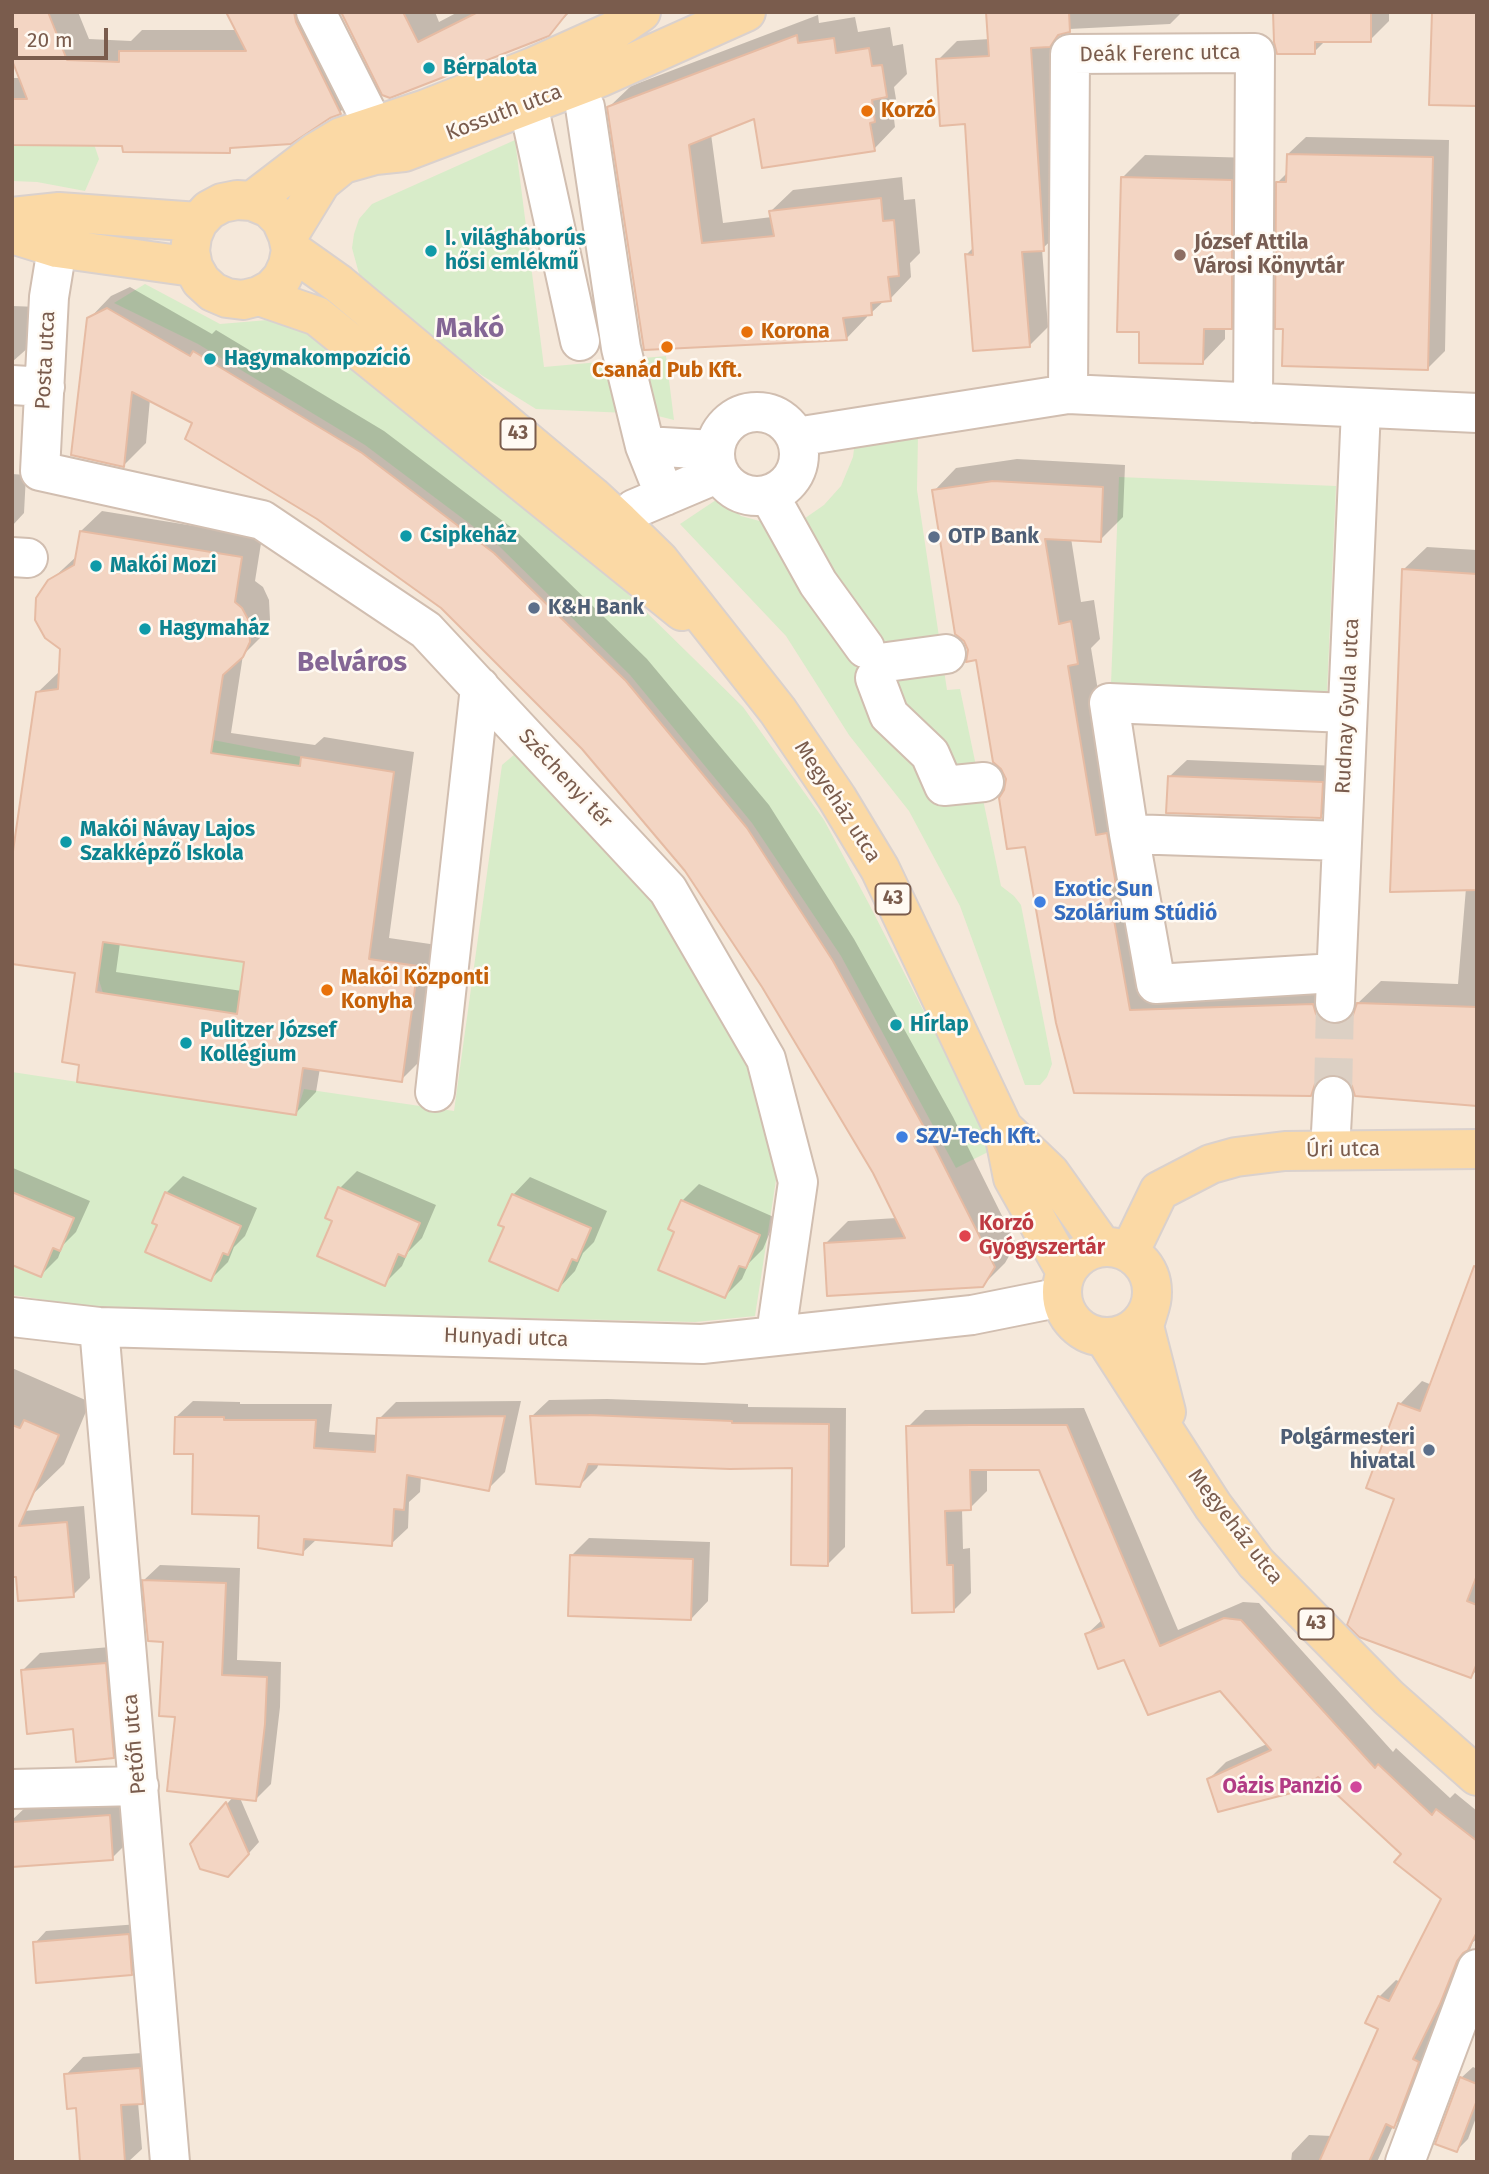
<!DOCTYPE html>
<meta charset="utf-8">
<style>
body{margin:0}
#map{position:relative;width:1489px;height:2174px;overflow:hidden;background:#fdf6ec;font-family:"Fira Sans",sans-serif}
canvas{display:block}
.frame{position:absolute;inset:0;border:14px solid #7a5c4d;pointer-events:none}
.scale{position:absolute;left:14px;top:28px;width:94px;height:32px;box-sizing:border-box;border:4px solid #7a5c4d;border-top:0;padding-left:9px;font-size:21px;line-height:24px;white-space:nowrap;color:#7a5c4d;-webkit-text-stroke:5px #fffaf3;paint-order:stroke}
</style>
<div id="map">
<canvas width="1489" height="2174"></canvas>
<div class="frame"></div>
<div class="scale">20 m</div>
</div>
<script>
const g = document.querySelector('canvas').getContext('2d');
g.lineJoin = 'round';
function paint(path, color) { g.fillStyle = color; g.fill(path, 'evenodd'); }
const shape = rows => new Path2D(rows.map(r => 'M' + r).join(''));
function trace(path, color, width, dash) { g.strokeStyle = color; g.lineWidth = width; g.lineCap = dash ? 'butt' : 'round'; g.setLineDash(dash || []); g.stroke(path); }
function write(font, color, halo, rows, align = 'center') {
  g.font = font + ' "Fira Sans",sans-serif'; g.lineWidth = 5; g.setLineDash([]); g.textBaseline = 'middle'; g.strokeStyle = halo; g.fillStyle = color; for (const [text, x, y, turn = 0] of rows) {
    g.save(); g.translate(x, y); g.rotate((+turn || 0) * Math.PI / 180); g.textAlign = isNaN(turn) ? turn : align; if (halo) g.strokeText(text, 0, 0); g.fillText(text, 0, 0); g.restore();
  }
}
paint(shape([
 [12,12,1477,12,1477,2162,12,2162]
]), '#f5e8da');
paint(shape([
 [515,140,544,367,666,356,674,420,650,414,536,409,483,376,429,338,361,281,352,248,354,234,359,219,372,204],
 [12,142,94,144,99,159,85,191,37,182,12,181],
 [145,284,220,324,268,320,305,326,586,553,743,707,824,820,869,904,994,1149,956,1168,841,956,752,823,630,675,498,545,365,445,198,344,114,303],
 [918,436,917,490,947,690,960,689,1001,886,1014,896,1021,905,1052,1064,1047,1077,1040,1085,1025,1085,960,906,909,811,849,735,786,636,680,524,719,498,741,516,767,523,801,521,824,505,841,486,853,457,855,441],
 [1119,477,1336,486,1327,693,1111,684],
 [87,692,217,714,213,740,301,757,274,945,246,942,237,1014,103,993,98,977,119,827],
 [528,752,655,898,752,1061,776,1180,755,1316,695,1322,99,1308,12,1295,12,1072,296,1115,304,1089,454,1111,502,765,515,754]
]), '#d8ecc9');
paint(shape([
 [12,12,78,12,89,39,131,41,142,30,237,30,228,12,324,12,362,90,340,112,234,146,229,151,123,144,12,143,12,78,21,78],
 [342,12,435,12,439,22,458,12,570,12,548,34,390,96],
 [988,12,1182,12,1170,24,1069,29,1063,32,1051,44,1062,230,1042,249,1048,327,1029,346,967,254,974,247,967,122,938,60,957,41,990,39],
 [1275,12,1389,12,1389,21,1370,40,1326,40,1314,52],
 [818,15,819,23,855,17,858,32,890,27,893,46,903,44,907,74,894,87,896,99,892,103,895,127,874,149,755,116,711,134,723,223,772,217,771,211,793,190,902,177,904,200,915,199,920,253,910,263,911,277,890,299,885,300,871,313,867,313,867,317,846,339,646,349,609,107,631,86],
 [1306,137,1449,140,1445,351,1428,368,1285,328,1278,182,1288,172,1288,154],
 [1145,155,1254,158,1254,304,1231,327,1225,327,1225,339,1203,362,1141,330,1122,178],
 [130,287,212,334,216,330,384,431,516,531,647,659,769,805,854,939,953,1117,1016,1244,1005,1263,983,1285,826,1243,848,1221,897,1218,874,1172,764,986,686,870,584,747,442,607,194,422,150,399,146,443,124,465,89,319,111,296],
 [12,306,39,307,38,339,12,362],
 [1017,459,1125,465,1123,517,1100,540,1071,538,1081,602,1094,600,1100,639,1091,648,1118,813,1152,988,1336,982,1345,999,1358,1003,1381,981,1458,984,1466,888,1404,569,1427,547,1477,550,1477,1103,1354,1085,1347,1077,1331,1073,1310,1094,1075,1091,1027,845,1006,791,1007,779,978,658,969,650,934,491,956,468],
 [12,474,26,475,24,513,12,526],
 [102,511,262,537,255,581,263,587,269,600,270,620,264,634,243,655,231,733,315,745,324,737,414,752,389,938,437,945,422,1059,401,1080,320,1068,316,1092,296,1113,81,1063,77,972,38,692,59,672,62,649,50,581,77,556,81,531],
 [120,943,246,961,242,991,116,972],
 [1187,760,1339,766,1338,799,1320,817,1169,777],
 [13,1168,90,1201,76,1232,63,1245,58,1258,41,1275,12,1263],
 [357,1171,436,1205,422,1238,408,1252,402,1266,385,1283,335,1220,340,1188],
 [183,1176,257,1208,245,1236,234,1247,228,1262,211,1279,159,1224,166,1193],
 [530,1177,607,1211,594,1242,583,1253,575,1271,558,1289,506,1226,513,1195],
 [699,1184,776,1218,763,1249,749,1263,742,1279,725,1296,677,1231,682,1201],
 [1477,1276,1477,1670,1471,1676,1396,1498,1400,1404,1422,1381,1432,1385],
 [12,1368,90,1402,64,1464,31,1496,12,1488],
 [607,1399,748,1404,748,1407,846,1408,845,1547,828,1564,794,1466,599,1463,597,1468,580,1485,531,1417,549,1400],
 [193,1401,240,1402,240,1404,332,1404,329,1432,378,1435,379,1419,396,1402,521,1401,505,1472,488,1489,421,1476,420,1492,409,1502,408,1528,391,1544,317,1539,302,1553,195,1452,176,1417],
 [1084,1408,1178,1630,1243,1602,1259,1603,1393,1752,1396,1748,1450,1798,1455,1793,1477,1811,1477,1939,1473,1942,1457,1985,1429,2042,1435,2044,1411,2109,1393,2126,1377,2162,1291,2162,1292,2153,1309,2135,1332,2136,1380,2028,1379,1997,1396,1980,1401,1982,1444,1898,1403,1854,1318,1774,1209,1779,1226,1762,1267,1744,1220,1689,1125,1658,1087,1634,1103,1619,1040,1468,987,1468,987,1491,970,1508,962,1509,963,1549,970,1548,971,1593,954,1610,908,1427,925,1410],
 [84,1506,90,1578,73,1595,20,1599,12,1512],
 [589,1538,710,1542,708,1601,691,1619,571,1556],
 [160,1565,240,1568,237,1660,281,1662,280,1707,271,1784,255,1800,240,1798,259,1842,239,1864,192,1845,233,1797,177,1715,164,1640,144,1580],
 [122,1646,130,1740,113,1757,75,1728,22,1671,40,1653],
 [126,1799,129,1841,112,1858,12,1857,12,1820,27,1806],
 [139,1924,143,1962,131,1973,35,1943,46,1931],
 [157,2052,159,2085,142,2102,138,2102,142,2149,128,2162,82,2162,78,2106,66,2075,83,2057],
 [1473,2067,1477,2069,1477,2115,1468,2139,1457,2150,1461,2078]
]), '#0003');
const building = shape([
 [12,12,48,12,67,60,119,62,119,51,246,51,226,12,294,12,296,22,341,114,330,118,291,144,230,148,230,153,123,152,122,146,12,145,12,99,27,99,12,60,12,12],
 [341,12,403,12,418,42,478,12,568,12,549,36,390,98,382,95,341,12],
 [986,12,1069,12,1070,32,1058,35,1050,47,1031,48,1044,251,1022,252,1030,347,973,351,965,254,973,255,965,124,940,126,936,59,989,56,986,12],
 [1273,12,1371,12,1371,42,1315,42,1315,54,1277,54,1274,42,1273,12],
 [1432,12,1477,12,1477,106,1429,105,1432,12],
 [797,35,798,43,834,38,836,53,869,48,872,66,882,65,887,97,872,100,875,122,870,123,875,151,762,168,754,119,689,145,702,243,774,236,769,211,881,198,883,221,894,220,899,276,888,277,891,301,871,303,872,315,843,318,847,340,644,350,607,107,797,35],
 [1287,154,1433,157,1428,370,1282,366,1283,329,1275,329,1276,182,1286,182,1287,154],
 [1121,177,1232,180,1232,329,1204,329,1203,364,1139,363,1139,332,1117,332,1121,177],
 [107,308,190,356,193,351,362,453,494,553,626,681,747,828,833,961,931,1140,995,1267,983,1287,827,1296,824,1243,905,1238,873,1173,762,987,685,871,582,749,441,608,317,519,185,439,192,423,132,392,124,467,71,455,87,318,107,308],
 [993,481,1103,487,1101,542,1045,539,1059,624,1071,621,1078,664,1068,666,1096,835,1107,833,1116,885,1108,886,1130,1010,1313,1004,1316,1014,1323,1021,1335,1025,1344,1023,1353,1015,1357,1003,1477,1007,1477,1106,1355,1096,1352,1086,1345,1078,1334,1074,1324,1076,1315,1084,1311,1096,1074,1093,1056,1023,1025,847,1007,849,999,798,1004,790,1006,779,1001,769,993,762,976,660,966,662,968,650,964,641,955,634,932,490,993,481],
 [80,531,242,557,235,602,242,608,249,621,250,642,243,657,223,675,211,753,300,766,301,757,394,772,369,959,418,966,402,1082,303,1068,296,1115,77,1082,79,1065,62,1062,75,973,12,964,12,858,36,692,58,689,60,649,45,638,35,620,36,598,48,580,74,565,80,531],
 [103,942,244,962,237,1014,96,992,103,942],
 [1402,569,1477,574,1477,890,1390,892,1402,569],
 [1168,776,1323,782,1321,818,1166,813,1168,776],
 [338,1187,420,1223,405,1257,398,1254,385,1286,317,1256,332,1221,325,1218,338,1187],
 [12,1192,74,1218,60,1251,53,1248,41,1277,12,1265,12,1192],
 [165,1192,241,1226,228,1255,223,1253,211,1281,145,1252,157,1225,152,1223,165,1192],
 [512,1194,591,1228,577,1261,572,1259,558,1291,489,1261,504,1227,498,1225,512,1194],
 [681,1200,760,1235,746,1268,739,1266,725,1298,658,1270,674,1232,668,1229,681,1200],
 [1474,1266,1477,1267,1477,1575,1467,1601,1477,1605,1477,1663,1471,1678,1359,1637,1347,1625,1394,1499,1366,1488,1398,1403,1420,1411,1474,1266],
 [589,1415,732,1421,732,1423,829,1424,828,1566,791,1565,792,1468,730,1469,588,1464,580,1487,536,1484,530,1416,589,1415],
 [505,1416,489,1491,407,1475,404,1510,394,1509,392,1546,304,1539,303,1555,258,1548,259,1516,192,1514,193,1454,174,1454,175,1417,224,1417,224,1420,316,1420,314,1448,375,1452,377,1418,505,1416],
 [24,1420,59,1435,19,1526,67,1522,74,1597,18,1601,16,1577,12,1577,12,1425,20,1428,24,1420],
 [970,1425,1067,1425,1160,1646,1224,1618,1241,1620,1375,1768,1378,1764,1432,1815,1436,1809,1477,1841,1477,1932,1468,1950,1463,1953,1457,1961,1440,2004,1413,2059,1419,2062,1394,2128,1386,2124,1369,2162,1319,2162,1378,2029,1365,2023,1378,1996,1389,2001,1441,1899,1394,1862,1401,1854,1318,1777,1299,1791,1218,1812,1207,1779,1271,1750,1220,1691,1148,1715,1124,1660,1098,1669,1085,1634,1104,1627,1039,1470,970,1470,971,1510,945,1511,947,1565,953,1565,954,1612,912,1613,906,1426,970,1425],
 [570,1555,693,1559,691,1620,568,1616,570,1555],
 [142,1580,226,1583,222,1675,267,1677,265,1724,256,1801,167,1791,175,1717,159,1716,163,1642,148,1641,142,1580],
 [106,1663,114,1758,76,1762,73,1729,27,1734,21,1670,106,1663],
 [226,1802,249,1854,228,1877,200,1869,190,1844,226,1802],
 [110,1815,113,1860,12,1867,12,1822,110,1815],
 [129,1934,132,1975,36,1983,33,1942,129,1934],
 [140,2068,143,2104,121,2105,125,2162,80,2162,76,2108,67,2109,64,2074,140,2068],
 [1460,2077,1477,2084,1477,2100,1457,2152,1435,2144,1460,2077]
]);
paint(building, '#f3d5c3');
trace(building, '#e6bba3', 2);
trace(shape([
 [1333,1096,1335,1003]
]), '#dcd0c4', 38, [38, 19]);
const minor = shape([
 [316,12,368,115,378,126],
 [528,104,580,341],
 [585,107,621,348,645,446,665,496],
 [57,248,49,297,40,471,262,520,426,630,668,890,766,1059,798,1182,776,1334],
 [12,385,45,387],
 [1068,394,1070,54,1255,53,1253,403],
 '715 454a42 42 0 1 1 84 0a42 42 0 1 1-84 0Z',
 [796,437,1068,394,1477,413],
 [645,446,714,450],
 [769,495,818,583,865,648],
 [634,509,719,473],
 [12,557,28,558],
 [887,662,946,654],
 [875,678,889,715,930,754,944,786,984,782],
 [1129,834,1109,703,1347,713],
 [1335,973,1156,984,1129,834,1342,841],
 [1335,1003,1361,409],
 [435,1092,480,687],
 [1330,1150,1333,1096],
 [12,1317,99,1327,702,1344,972,1315,1062,1297],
 [99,1327,170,2162],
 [12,1789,139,1786],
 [1405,2162,1477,1969]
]);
const major = shape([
 [252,201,316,152,341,137,426,109,533,67,613,31,641,12],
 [12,217,59,212,198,222],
 [12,234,57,248,193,267],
 [288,236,321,182,343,164,375,155,404,152,601,77,746,12],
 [291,250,339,284,592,496,620,522,659,560,778,711,837,798,880,869,1003,1128,1013,1178,1066,1272],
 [259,296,272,289,282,278,288,265,291,250,288,236,281,220,269,208,252,201,237,200,222,203,209,210,198,222,192,236,190,251,193,267,201,281,213,292,227,298,243,300,259,296,317,316,682,611],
 [1003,1128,1050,1173,1102,1246],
 '1062 1292a45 45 0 1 1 90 0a45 45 0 1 1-90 0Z',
 [1130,1251,1159,1191,1211,1164,1236,1157,1285,1151,1477,1149],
 [1150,1306,1144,1326,1166,1412],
 [1104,1337,1213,1506,1256,1563,1389,1698,1477,1776]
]);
trace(minor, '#d1beb0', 42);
trace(major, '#dad1cd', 42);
trace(minor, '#fff', 38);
trace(major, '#fbd9a5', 38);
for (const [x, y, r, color] of [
 [429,68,7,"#0f9aa8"],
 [867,111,7,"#e8710a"],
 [431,251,7,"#0f9aa8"],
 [1180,255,7,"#8d6e63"],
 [747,332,7,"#e8710a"],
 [667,347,7,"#e8710a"],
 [210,359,7,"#0f9aa8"],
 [406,536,7,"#0f9aa8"],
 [934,537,7,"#5c6f8a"],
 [96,566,7,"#0f9aa8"],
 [534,608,7,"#5c6f8a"],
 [145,629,7,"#0f9aa8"],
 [66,842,7,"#0f9aa8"],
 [1040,902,7,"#3f7fe0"],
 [327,990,7,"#e8710a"],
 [896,1025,7,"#0f9aa8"],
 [186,1043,7,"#0f9aa8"],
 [902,1137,7,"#3f7fe0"],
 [965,1236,7,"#e0444e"],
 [1429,1450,7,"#5c6f8a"],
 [1356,1787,7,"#d1479c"]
]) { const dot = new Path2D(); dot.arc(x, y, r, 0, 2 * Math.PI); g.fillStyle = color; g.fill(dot); trace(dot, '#fffaf3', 2.5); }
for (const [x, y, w] of [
 [518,434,35],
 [893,899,35],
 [1316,1624,35]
]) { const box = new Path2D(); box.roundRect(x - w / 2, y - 15.5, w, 31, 5); g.fillStyle = '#fffaf3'; g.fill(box); trace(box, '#7a5c4d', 2); }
write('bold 19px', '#7a5c4d', null, [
 ["43",518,434],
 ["43",893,899],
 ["43",1316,1624]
]);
write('21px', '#7a5c4d', '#fffaf3', [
 ["Deák Ferenc utca",1160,54,-1],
 ["Kossuth utca",504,113,-21],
 ["Posta utca",46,360,-87],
 ["Rudnay Gyula utca",1348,706,-87],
 ["Széchenyi tér",565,779,47],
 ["Megyeház utca",837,802,57],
 ["Úri utca",1343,1150,-1],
 ["Hunyadi utca",506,1338,2],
 ["Megyeház utca",1235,1527,52],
 ["Petőfi utca",135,1744,-95]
]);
write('bold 21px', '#0d838f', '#fffaf3', [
 ["Bérpalota",443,68],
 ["I. világháborús",445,239],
 ["hősi emlékmű",445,263],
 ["Hagymakompozíció",224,359],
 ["Csipkeház",420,536],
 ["Makói Mozi",110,566],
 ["Hagymaház",159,629],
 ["Makói Návay Lajos",80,830],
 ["Szakképző Iskola",80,854],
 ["Hírlap",910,1025],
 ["Pulitzer József",200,1031],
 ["Kollégium",200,1055]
], 'left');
write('bold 21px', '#c56008', '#fffaf3', [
 ["Korzó",881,111],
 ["Korona",761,332],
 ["Csanád Pub Kft.",667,371,"center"],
 ["Makói Központi",341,978],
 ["Konyha",341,1002]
], 'left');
write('bold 21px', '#785e54', '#fffaf3', [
 ["József Attila",1194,243],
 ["Városi Könyvtár",1194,267]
], 'left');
write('bold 21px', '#4e5e75', '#fffaf3', [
 ["OTP Bank",948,537],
 ["K&H Bank",548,608],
 ["Polgármesteri",1415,1438,"right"],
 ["hivatal",1415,1462,"right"]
], 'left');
write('bold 21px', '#366cbe', '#fffaf3', [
 ["Exotic Sun",1054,890],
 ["Szolárium Stúdió",1054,914],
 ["SZV-Tech Kft.",916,1137]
], 'left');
write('bold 21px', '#be3a42', '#fffaf3', [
 ["Korzó",979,1224],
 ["Gyógyszertár",979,1248]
], 'left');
write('bold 21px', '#b23c85', '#fffaf3', [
 ["Oázis Panzió",1342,1787]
], 'right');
write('bold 28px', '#846695', '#fffaf3', [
 ["Makó",470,329],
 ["Belváros",352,663]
]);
</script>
